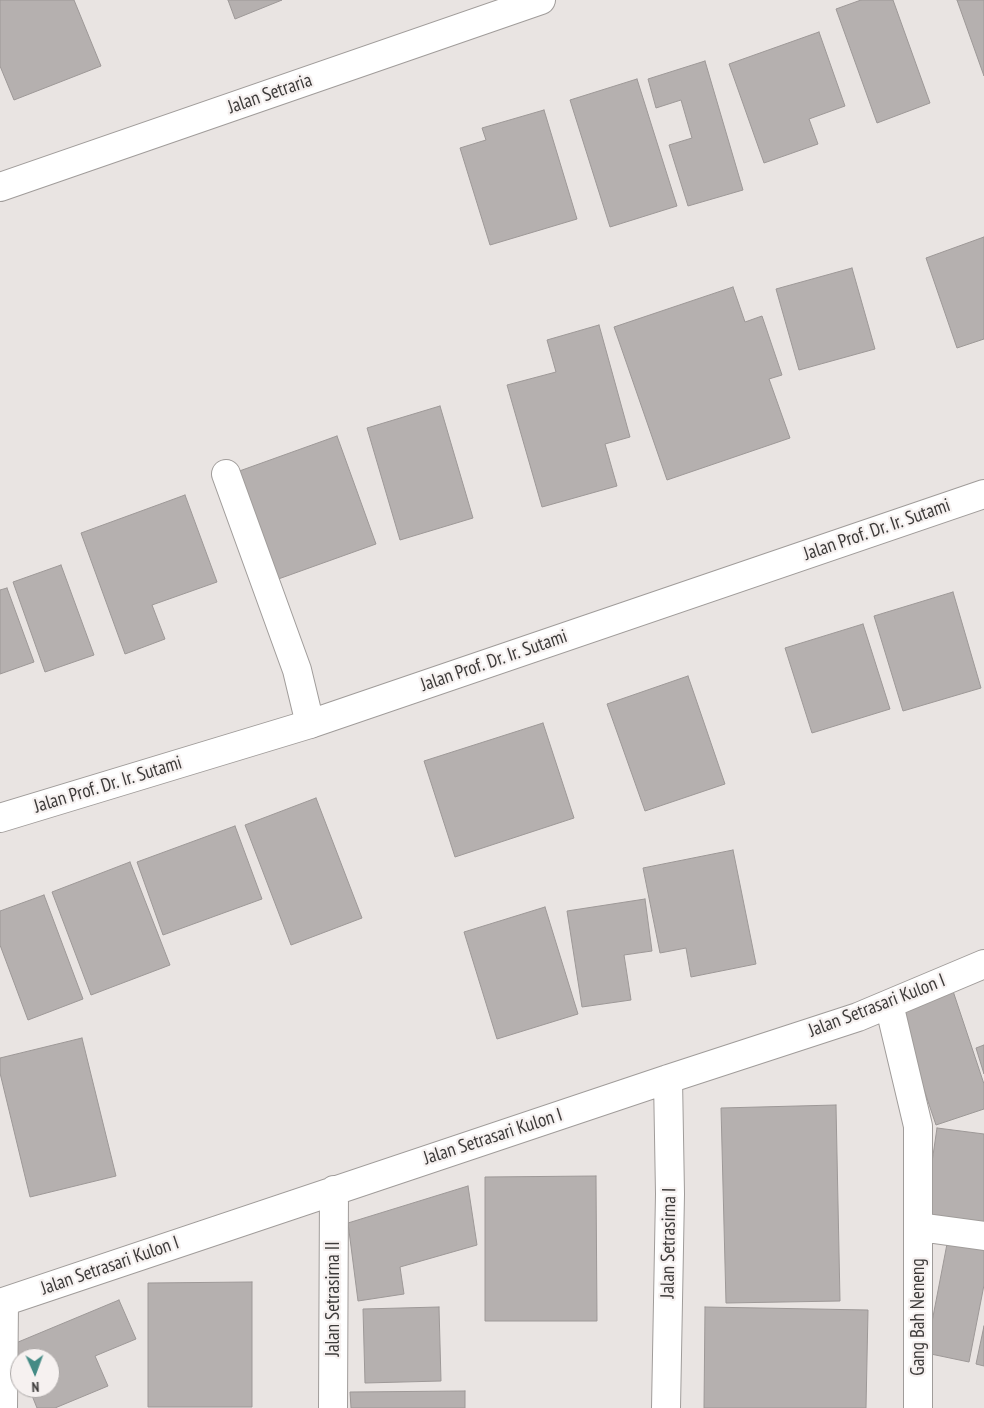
<!DOCTYPE html>
<style>
body{margin:0}
#map{position:relative;width:984px;height:1408px;overflow:hidden;background:#e9e4e2;font-family:"PT Sans Narrow",sans-serif}
canvas{display:block}
.north{position:absolute;left:10px;top:1348px;width:50px;height:50px;box-sizing:border-box;background:#f6f1f0;border:1px solid #aca8a7;border-radius:50%;rotate:178deg;font-size:14px;font-weight:700;line-height:20px;text-align:center;color:#3d3b3a}
.north::after{content:'';display:block;margin:auto;width:18px;height:22px;background:#448b85;clip-path:polygon(50% 0,100% 100%,50% 72%,0 100%)}
</style>
<div id="map">
<canvas width="984" height="1408"></canvas>
<div class="north">N</div>
</div>
<script>
const g = document.querySelector('canvas').getContext('2d');
g.lineJoin = 'round';
function paint(path, color) { g.fillStyle = color; g.fill(path, 'evenodd'); }
const shape = rows => new Path2D(rows.map(r => 'M' + r).join(''));
function trace(path, color, width, dash) { g.strokeStyle = color; g.lineWidth = width; g.lineCap = dash ? 'butt' : 'round'; g.setLineDash(dash || []); g.stroke(path); }
function write(font, color, halo, rows, align = 'center') {
  g.font = font + ' "PT Sans Narrow",sans-serif'; g.lineWidth = 4.5; g.setLineDash([]); g.textBaseline = 'middle'; g.strokeStyle = halo; g.fillStyle = color; for (const [text, x, y, turn = 0] of rows) {
    g.save(); g.translate(x, y); g.rotate((+turn || 0) * Math.PI / 180); g.textAlign = isNaN(turn) ? turn : align; if (halo) g.strokeText(text, 0, 0); g.fillText(text, 0, 0); g.restore();
  }
}
const building = shape([
 [0,0,74,0,101,66,14,100,0,66,0,0],
 [228,0,282,0,235,19,228,0],
 [861,0,893,0,930,103,877,123,836,9,861,0],
 [957,0,984,0,984,76,957,0],
 [819,32,845,106,809,119,818,144,764,163,729,64,819,32],
 [705,61,743,190,688,206,669,145,692,138,681,100,656,108,648,79,705,61],
 [637,79,677,206,610,227,570,100,637,79],
 [544,110,577,219,490,245,460,148,486,140,482,128,544,110],
 [984,237,984,339,957,348,926,258,984,237],
 [852,268,875,349,799,370,776,289,852,268],
 [733,287,745,322,762,316,782,375,769,379,790,438,667,480,614,327,733,287],
 [599,325,630,437,605,444,617,486,542,507,507,385,556,372,547,340,599,325],
 [440,406,473,518,400,540,367,428,440,406],
 [337,436,376,544,270,582,231,474,337,436],
 [185,495,217,582,152,605,165,639,125,654,81,533,185,495],
 [61,565,94,655,45,672,13,582,61,565],
 [7,588,34,662,0,674,0,590,7,588],
 [953,592,981,688,903,711,874,616,953,592],
 [863,624,890,709,812,733,785,648,863,624],
 [688,676,725,784,645,811,607,704,688,676],
 [543,723,574,818,455,857,424,761,543,723],
 [316,798,362,918,291,945,245,825,316,798],
 [235,826,262,899,163,935,137,862,235,826],
 [733,850,756,964,691,977,686,948,660,953,643,868,733,850],
 [130,862,170,965,91,995,52,892,130,862],
 [44,895,83,999,28,1020,0,945,0,911,44,895],
 [645,899,652,951,624,955,631,1000,582,1007,567,911,645,899],
 [545,907,578,1014,497,1039,464,932,545,907],
 [952,988,984,1084,984,1109,936,1125,896,1007,952,988],
 [82,1038,116,1176,30,1197,0,1073,0,1058,82,1038],
 [984,1045,984,1074,976,1048,984,1045],
 [836,1105,840,1301,726,1303,721,1108,836,1105],
 [937,1128,984,1134,984,1225,924,1217,937,1128],
 [596,1176,597,1321,485,1321,485,1177,596,1176],
 [468,1186,477,1245,400,1267,404,1294,358,1301,348,1223,468,1186],
 [947,1244,984,1250,984,1285,969,1362,926,1353,947,1244],
 [252,1282,252,1407,148,1407,148,1283,252,1282],
 [119,1300,136,1339,95,1356,108,1386,55,1408,37,1408,29,1388,50,1388,50,1358,20,1358,20,1366,11,1345,119,1300],
 [439,1307,441,1381,365,1383,363,1309,439,1307],
 [705,1307,868,1310,866,1408,704,1408,705,1307],
 [984,1326,984,1366,976,1364,984,1326],
 [465,1391,465,1408,351,1408,350,1392,465,1391]
]);
paint(building, '#b5b0af');
trace(building, '#9d9897', 1);
const minor = shape([
 [0,187,541,0],
 [226,474,297,670,310,724],
 [889,1004,918,1126,918,1408],
 [919,1227,984,1236],
 [0,1303,668,1079,858,1017,984,964],
 [3,1408,4,1302],
 [333,1408,334,1190],
 [666,1408,670,1194,668,1079]
]);
const primary = shape([
 [0,818,310,724,984,494]
]);
trace(minor, '#a09c9a', 30);
trace(primary, '#a09c9a', 30);
trace(minor, '#fff', 28);
trace(primary, '#fff', 28);
write('19px', '#3d3b3a', '#f6f1f0', [
 ["Jalan Setraria",270,94,-19],
 ["Jalan Prof. Dr. Ir. Sutami",877,530,-19],
 ["Jalan Prof. Dr. Ir. Sutami",494,661,-19],
 ["Jalan Prof. Dr. Ir. Sutami",108,785,-17],
 ["Jalan Setrasari Kulon I",877,1006,-21],
 ["Jalan Setrasari Kulon I",493,1137,-18],
 ["Jalan Setrasirna I",669,1243,-89],
 ["Jalan Setrasari Kulon I",110,1266,-19],
 ["Jalan Setrasirna II",334,1299,-90],
 ["Gang Bah Neneng",919,1317,-90]
]);
</script>
